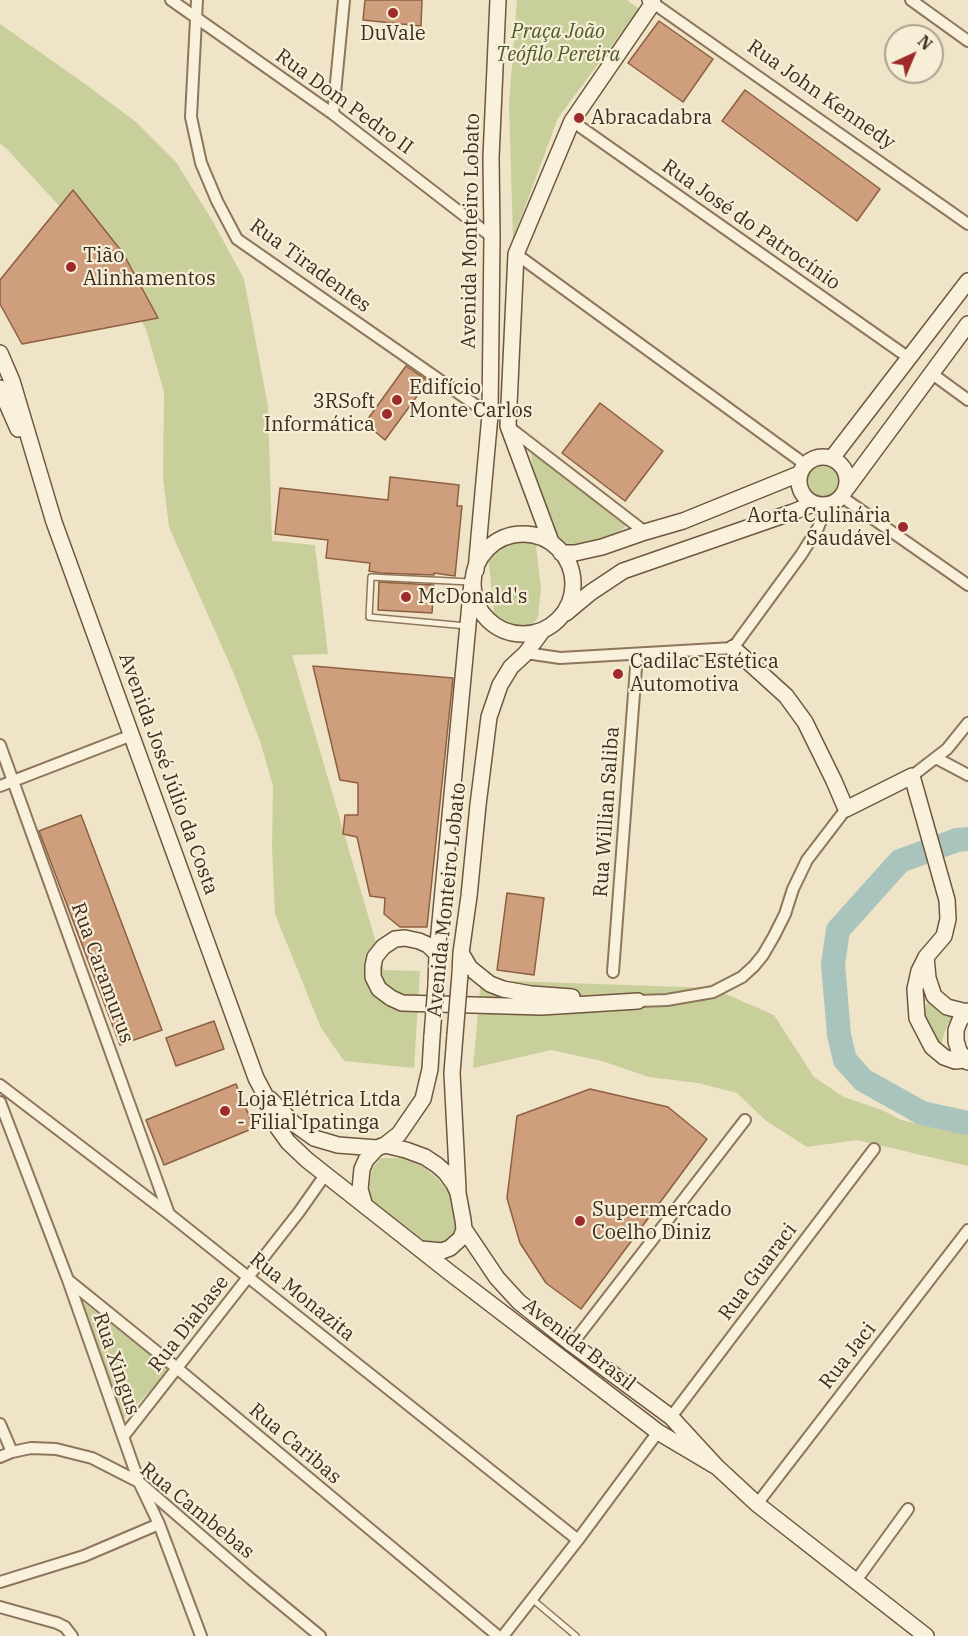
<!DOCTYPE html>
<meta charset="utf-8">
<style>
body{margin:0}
#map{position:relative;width:968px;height:1636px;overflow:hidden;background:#f0e4c8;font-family:"IBM Plex Serif",serif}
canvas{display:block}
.north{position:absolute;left:884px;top:24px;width:60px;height:60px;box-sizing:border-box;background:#f7eed8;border:2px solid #ada18e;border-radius:50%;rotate:44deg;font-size:16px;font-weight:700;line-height:24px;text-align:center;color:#3d2e20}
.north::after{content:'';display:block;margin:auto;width:21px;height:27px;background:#9e2a2b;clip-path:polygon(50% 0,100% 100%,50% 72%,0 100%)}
</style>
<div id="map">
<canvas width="968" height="1636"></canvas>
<div class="north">N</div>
</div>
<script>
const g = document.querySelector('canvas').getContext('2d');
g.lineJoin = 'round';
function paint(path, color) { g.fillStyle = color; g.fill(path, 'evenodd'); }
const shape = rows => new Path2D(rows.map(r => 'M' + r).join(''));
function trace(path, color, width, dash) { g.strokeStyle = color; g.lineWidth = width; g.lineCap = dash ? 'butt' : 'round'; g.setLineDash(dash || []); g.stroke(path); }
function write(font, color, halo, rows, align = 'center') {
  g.font = font + ' "IBM Plex Serif",serif'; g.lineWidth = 4.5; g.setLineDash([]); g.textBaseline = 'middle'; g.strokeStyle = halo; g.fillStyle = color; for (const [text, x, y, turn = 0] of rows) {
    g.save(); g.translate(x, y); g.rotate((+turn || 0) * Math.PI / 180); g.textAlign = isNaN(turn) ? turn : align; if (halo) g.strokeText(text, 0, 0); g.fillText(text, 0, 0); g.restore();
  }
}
paint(shape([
 [517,0,627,0,639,9,558,118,513,239,509,104],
 [0,24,81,81,136,122,176,162,212,220,244,279,268,406,272,541,315,545,328,654,292,655,384,970,420,971,414,1068,344,1061,321,1028,275,914,272,847,273,786,260,741,234,674,169,527,163,478,164,392,146,329,115,275,72,220,7,149,0,143],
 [531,450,626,526,611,538,576,547,564,545,558,542,533,474],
 '804 481a19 19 0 1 1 38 0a19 19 0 1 1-38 0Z',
 [529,539,536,545,541,589,538,617,531,627,518,628,507,626,494,615,488,554,497,546,509,541],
 [481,978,482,980,712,988,774,1015,814,1077,844,1097,882,1110,901,1120,948,1130,968,1130,968,1166,857,1140,807,1147,765,1120,737,1093,698,1083,649,1077,602,1061,551,1050,473,1068],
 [928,1001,956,1016,948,1024,944,1034,941,1046,929,1027,924,1012],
 [381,1158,404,1158,420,1164,440,1181,453,1197,456,1229,452,1239,441,1246,426,1244,390,1218,371,1201,369,1190,371,1173,374,1166],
 [83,1302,170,1370,123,1419]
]), '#c9cf9b');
trace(shape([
 [968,839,957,840,900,861,838,930,833,964,839,1035,845,1060,863,1080,922,1113,968,1123]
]), '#a9c4bc', 24);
const building = shape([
 [365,0,422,0,421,26,363,20,365,0],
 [659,21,713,59,683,102,628,63,659,21],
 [745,90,880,189,857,221,722,121,745,90],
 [73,190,123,253,158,318,22,344,0,304,0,280,73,190],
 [406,366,428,381,385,440,365,423,406,366],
 [600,403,663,451,625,501,562,453,600,403],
 [390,477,459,485,457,506,462,506,455,576,434,573,434,575,380,573,369,571,370,563,326,558,328,540,275,534,280,488,388,500,390,477],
 [379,582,434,585,432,613,378,610,379,582],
 [313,666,453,678,427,927,400,927,384,914,385,898,370,896,357,837,343,834,345,815,358,815,358,783,340,780,313,666],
 [81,815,162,1030,120,1045,39,831,81,815],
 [507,893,544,898,534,975,497,970,507,893],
 [214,1021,224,1049,176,1066,166,1038,214,1021],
 [236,1084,254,1128,164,1165,146,1120,236,1084],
 [590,1089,668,1107,707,1139,581,1309,546,1283,520,1243,507,1198,517,1116,590,1089]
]);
paint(building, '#cf9f7d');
trace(building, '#8d5f41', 1.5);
const lane = shape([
 [467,626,369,617,371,577,470,582],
 [532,1599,576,1636]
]);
const street = shape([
 [171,0,333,114,492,237],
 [197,0,191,117,201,163,217,201,237,239,490,415],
 [655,0,653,3,968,224],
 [911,0,968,41],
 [333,114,344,0],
 [572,121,909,358],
 [516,254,806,465],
 [931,373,968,400],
 [510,428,645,532],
 [842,497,968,585],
 [526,653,560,658,733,648,801,555,818,528,827,505],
 [0,745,169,1214],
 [936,758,968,775],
 [912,776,947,749,968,723],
 [0,786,132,735],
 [613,972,637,654],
 [638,1001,667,1000,713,992,742,977,754,966,763,955,774,936,785,914,793,889,807,860,846,809],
 [0,1085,169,1214,578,1540],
 [0,1102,68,1280,139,1482,159,1524,201,1636],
 [68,1280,178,1369,498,1636],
 [572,1344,745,1120],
 [671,1417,874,1149],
 [0,1424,12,1452],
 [123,1437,299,1212,325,1175],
 [0,1457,12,1452,31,1448,56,1449,92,1458,139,1482,251,1579,320,1636],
 [757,1504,968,1230],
 [0,1582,84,1556,159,1524],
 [855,1582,908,1509],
 [0,1607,57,1623,65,1627,72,1636],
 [503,1636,578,1540,658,1432]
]);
const secondary = shape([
 [0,353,12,381,54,522,256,1078,265,1095,278,1128,288,1142,307,1160,449,1272,658,1432,717,1467],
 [0,388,18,429],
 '799 481a24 24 0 1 1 48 0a24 24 0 1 1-48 0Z',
 [832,458,968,281],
 [847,488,968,324],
 '473 584a50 50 0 1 1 100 0a50 50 0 1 1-100 0Z',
 [551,542,508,426,516,254,572,121,653,3,650,0],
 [561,553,575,553,602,547,645,532,683,521,799,474],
 [476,570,490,415,492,237,491,158,498,0],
 [566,613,590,593,623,571,793,512,813,504],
 [733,648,786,696,805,722,834,781,846,809,912,776,947,900,948,919,944,936,926,957,919,971,915,989,917,1018,932,1047,944,1057,955,1061,965,1060],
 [461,953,470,968,490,984,503,989,531,994,572,997],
 [437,954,428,945,419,941,405,938,395,939,383,947,375,957,373,966,373,977,379,989,391,998,402,1003,542,1007,638,1001],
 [926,957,928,978,934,996,947,1007,967,1012],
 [460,974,461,953,469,896,478,805,489,717,500,685,511,667,526,653,543,630],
 [436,985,437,954,472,582],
 [968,1011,960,1020,956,1030,956,1041,959,1051,968,1062],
 [455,1035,452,1073,458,1190],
 [270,1099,293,1123,314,1138,338,1145,377,1148],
 [385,1145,399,1134,423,1099,430,1069,432,1036],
 [364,1203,360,1189,362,1169,366,1160,377,1148,385,1145,406,1150,425,1157,437,1165,446,1173,454,1184,458,1193,463,1220,464,1229,461,1238,450,1248,442,1251,421,1249],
 [464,1229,497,1278,519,1302,572,1344,671,1417,717,1467,757,1504,926,1636]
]);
trace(lane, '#8d765c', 8);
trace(street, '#8d765c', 14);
trace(secondary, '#6f573f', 18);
trace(lane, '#faf1dc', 5);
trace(street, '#faf1dc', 10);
trace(secondary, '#faf1dc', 15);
const secondaryBridge = shape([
 [455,1035,460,974],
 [432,1036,436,985]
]);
trace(secondaryBridge, '#6f573f', 18, []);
trace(secondaryBridge, '#faf1dc', 15);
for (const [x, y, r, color] of [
 [393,13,6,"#9e2a2b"],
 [579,118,6,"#9e2a2b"],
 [71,267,6,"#9e2a2b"],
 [397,400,6,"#9e2a2b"],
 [387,414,6,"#9e2a2b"],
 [903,527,6,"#9e2a2b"],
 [406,597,6,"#9e2a2b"],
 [618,674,6,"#9e2a2b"],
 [225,1111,6,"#9e2a2b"],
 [580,1221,6,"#9e2a2b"]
]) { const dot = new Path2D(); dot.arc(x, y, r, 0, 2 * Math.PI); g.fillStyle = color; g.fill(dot); trace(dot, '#f7eed8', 2); }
write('italic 20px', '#4d5a26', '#f7eed8', [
 ["Praça João",558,32],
 ["Teófilo Pereira",558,55]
]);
write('20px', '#3d2e20', '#f7eed8', [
 ["DuVale",393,34,"center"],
 ["Abracadabra",591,118],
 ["Tião",83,256],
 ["Alinhamentos",83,279],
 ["Edifício",409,388],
 ["Monte Carlos",409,411],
 ["3RSoft",375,402,"right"],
 ["Informática",375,425,"right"],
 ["Aorta Culinária",891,516,"right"],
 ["Saudável",891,539,"right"],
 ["McDonald's",418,597],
 ["Cadilac Estética",630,662],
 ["Automotiva",630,685],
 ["Loja Elétrica Ltda",237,1100],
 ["- Filial Ipatinga",237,1123],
 ["Supermercado",592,1210],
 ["Coelho Diniz",592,1233]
], 'left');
write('20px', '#3d2e20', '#f7eed8', [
 ["Rua John Kennedy",821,95,35],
 ["Rua Dom Pedro II",344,102,36],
 ["Rua José do Patrocínio",751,225,35],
 ["Avenida Monteiro Lobato",471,231,-89],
 ["Rua Tiradentes",310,266,36],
 ["Avenida José Júlio da Costa",168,774,70],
 ["Rua Willian Saliba",607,812,-86],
 ["Avenida Monteiro Lobato",447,900,-84],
 ["Rua Caramurus",102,973,70],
 ["Rua Guaraci",758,1272,-53],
 ["Rua Monazita",302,1297,39],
 ["Rua Diabase",189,1324,-52],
 ["Avenida Brasil",579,1345,38],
 ["Rua Jaci",848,1356,-52],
 ["Rua Xingus",116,1364,71],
 ["Rua Caribas",295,1444,40],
 ["Rua Cambebas",197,1511,39]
]);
</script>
